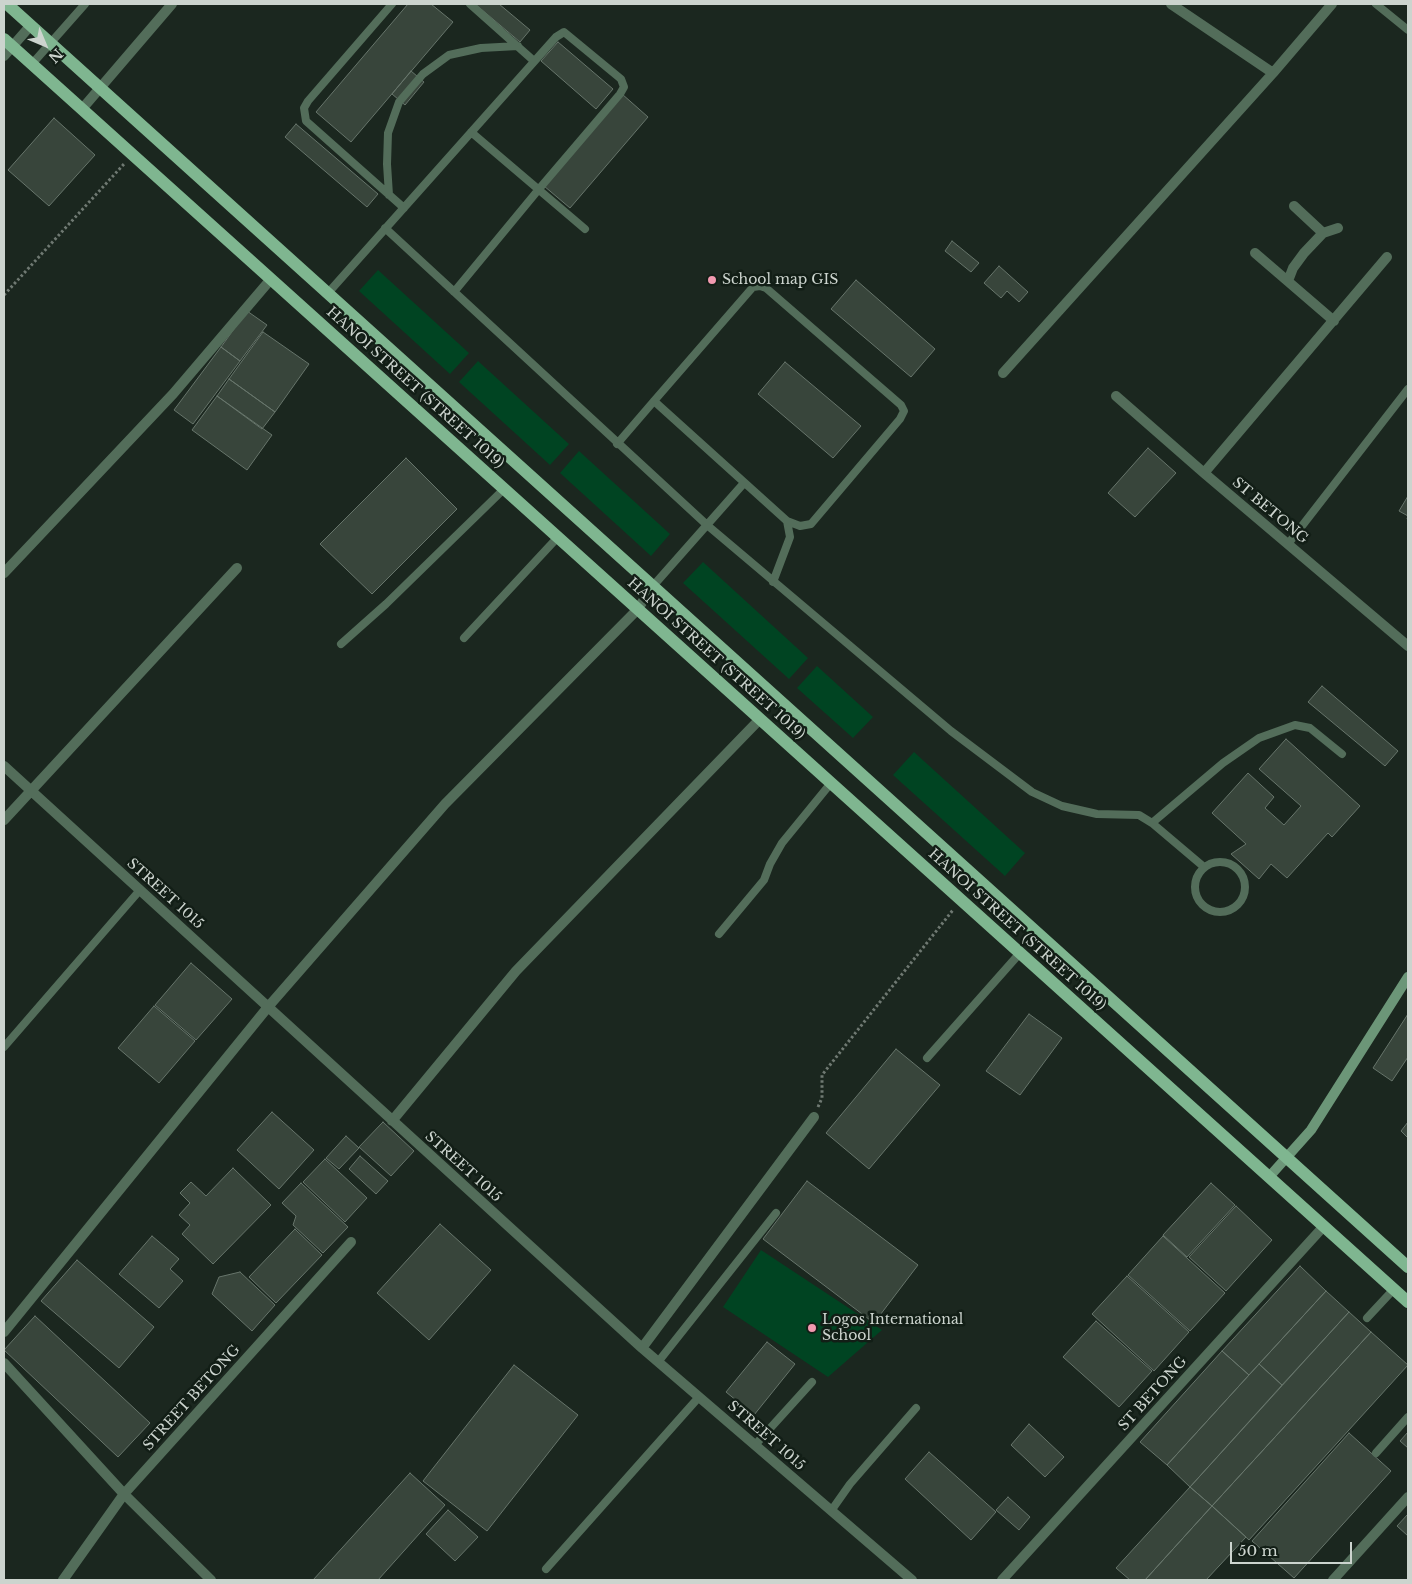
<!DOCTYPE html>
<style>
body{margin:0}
#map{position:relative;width:1412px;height:1584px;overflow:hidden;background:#1b271f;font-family:"Libre Baskerville",serif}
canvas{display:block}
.frame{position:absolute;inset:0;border:5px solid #ccd4ce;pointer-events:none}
.north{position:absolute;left:20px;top:20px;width:50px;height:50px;-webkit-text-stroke:4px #121e16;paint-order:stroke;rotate:135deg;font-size:14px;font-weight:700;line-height:20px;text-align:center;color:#ccd4ce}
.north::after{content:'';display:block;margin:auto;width:18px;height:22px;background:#ccd4ce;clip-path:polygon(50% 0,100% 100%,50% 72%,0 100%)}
.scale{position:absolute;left:1230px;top:1542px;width:122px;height:22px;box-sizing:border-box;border:2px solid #ccd4ce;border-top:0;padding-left:6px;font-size:15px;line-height:18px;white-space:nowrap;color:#ccd4ce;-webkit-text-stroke:4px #121e16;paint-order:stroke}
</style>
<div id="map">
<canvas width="1412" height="1584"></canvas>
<div class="frame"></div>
<div class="north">N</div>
<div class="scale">50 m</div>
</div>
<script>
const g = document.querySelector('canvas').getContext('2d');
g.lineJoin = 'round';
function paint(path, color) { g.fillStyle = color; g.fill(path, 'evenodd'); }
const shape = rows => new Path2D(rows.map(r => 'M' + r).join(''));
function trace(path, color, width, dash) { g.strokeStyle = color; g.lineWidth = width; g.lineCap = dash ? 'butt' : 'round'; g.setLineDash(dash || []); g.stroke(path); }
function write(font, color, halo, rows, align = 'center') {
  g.font = font + ' "Libre Baskerville",serif'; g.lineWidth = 5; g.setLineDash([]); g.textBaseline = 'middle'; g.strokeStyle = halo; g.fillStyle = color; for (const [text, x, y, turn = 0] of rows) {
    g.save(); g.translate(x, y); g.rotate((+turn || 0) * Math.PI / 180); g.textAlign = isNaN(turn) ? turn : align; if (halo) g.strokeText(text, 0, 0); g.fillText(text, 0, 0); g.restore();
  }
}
paint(shape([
 [378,270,469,353,450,374,359,291],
 [478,361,569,444,550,465,459,382],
 [579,451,670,534,651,556,560,473],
 [703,562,808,658,789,679,683,583],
 [817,666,873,717,853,738,797,688],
 [914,752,1025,853,1005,876,893,775],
 [761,1250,882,1330,828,1377,723,1307]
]), '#042');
const building = shape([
 [408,4,431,4,453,22,351,142,316,112,408,4],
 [475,4,499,4,530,30,520,42,475,4],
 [558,42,613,89,596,109,541,61,558,42],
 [411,71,424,82,405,105,392,94,411,71],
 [622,94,648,117,570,208,544,186,622,94],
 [54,118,95,155,49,206,8,170,54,118],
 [296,124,378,194,367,207,285,137,296,124],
 [952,241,979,263,971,272,945,251,952,241],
 [999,266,1028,292,1019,302,1007,291,1001,298,984,283,999,266],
 [856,280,935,349,911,377,831,309,856,280],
 [247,311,267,325,240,361,221,347,247,311],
 [263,332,309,364,275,412,229,379,263,332],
 [221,347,240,361,193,424,174,410,221,347],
 [785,362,861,426,833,458,758,394,785,362],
 [229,379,275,412,262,429,217,396,229,379],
 [217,396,272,435,247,470,192,430,217,396],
 [1148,448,1176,473,1135,517,1108,493,1148,448],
 [406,458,457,509,372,594,320,544,406,458],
 [1408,496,1408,520,1407,519,1408,516,1399,511,1408,496],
 [1322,686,1398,751,1385,766,1308,702,1322,686],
 [1286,739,1360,806,1332,837,1328,833,1287,878,1271,864,1259,879,1231,854,1246,844,1212,813,1248,773,1274,797,1265,808,1284,825,1301,806,1259,769,1286,739],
 [191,963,232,999,196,1040,155,1005,191,963],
 [154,1006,195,1041,159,1083,118,1048,154,1006],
 [1029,1014,1062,1038,1020,1095,986,1071,1029,1014],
 [1408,1014,1408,1057,1392,1081,1373,1068,1408,1014],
 [896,1049,940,1085,869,1169,826,1133,896,1049],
 [272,1112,314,1150,279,1189,237,1150,272,1112],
 [383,1122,414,1151,391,1176,359,1147,383,1122],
 [1408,1122,1408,1138,1401,1131,1408,1122],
 [346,1136,359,1148,339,1169,326,1158,346,1136],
 [360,1156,388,1181,376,1194,349,1169,360,1156],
 [325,1159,367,1198,345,1222,303,1182,325,1159],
 [233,1168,271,1205,213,1264,182,1234,190,1225,179,1215,190,1203,180,1193,191,1182,206,1196,233,1168],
 [807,1181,918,1265,874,1323,763,1239,807,1181],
 [301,1183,348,1227,323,1253,293,1225,296,1216,282,1203,301,1183],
 [1211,1183,1235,1205,1187,1257,1163,1235,1211,1183],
 [1236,1206,1272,1240,1226,1291,1189,1257,1236,1206],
 [440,1224,491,1270,429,1340,377,1293,440,1224],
 [295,1229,322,1255,276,1303,249,1277,295,1229],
 [152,1236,179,1259,170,1269,183,1281,159,1308,119,1274,152,1236],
 [1163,1236,1225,1293,1190,1331,1128,1275,1163,1236],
 [77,1260,154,1327,119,1368,41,1301,77,1260],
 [1300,1266,1326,1291,1249,1375,1222,1351,1300,1266],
 [240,1272,275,1305,252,1331,212,1294,219,1277,240,1272],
 [1127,1276,1189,1332,1154,1371,1092,1314,1127,1276],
 [1326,1291,1349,1312,1282,1385,1259,1364,1326,1291],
 [1349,1312,1371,1332,1212,1506,1190,1487,1349,1312],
 [35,1316,150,1423,118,1457,4,1350,35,1316],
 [1096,1321,1152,1371,1119,1407,1063,1357,1096,1321],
 [1371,1332,1408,1365,1249,1540,1212,1506,1371,1332],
 [767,1342,795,1364,754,1415,726,1392,767,1342],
 [1222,1351,1249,1375,1167,1465,1140,1442,1222,1351],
 [1259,1364,1282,1385,1190,1487,1167,1465,1259,1364],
 [514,1365,578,1415,487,1531,423,1481,514,1365],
 [1029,1424,1064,1457,1045,1477,1011,1445,1029,1424],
 [1408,1432,1408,1448,1400,1441,1408,1432],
 [1349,1433,1391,1471,1294,1578,1252,1541,1349,1433],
 [929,1452,996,1512,971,1540,905,1479,929,1452],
 [410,1473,445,1505,378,1580,313,1580,410,1473],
 [1190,1487,1212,1506,1145,1580,1130,1580,1116,1568,1190,1487],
 [1008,1497,1030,1517,1019,1530,996,1510,1008,1497],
 [1212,1506,1246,1537,1206,1580,1145,1580,1212,1506],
 [448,1510,478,1537,455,1561,426,1534,448,1510],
 [1408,1514,1408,1536,1397,1526,1408,1514]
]);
paint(building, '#38453b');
trace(building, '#67756b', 1);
trace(shape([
 [4,295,124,164],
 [818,1107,822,1098,822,1075,953,910]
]), '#6f7972', 3, [2.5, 2.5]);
trace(shape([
 [392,4,308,101,304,108,306,121,404,208],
 [470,4,534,61],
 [1376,4,1408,30],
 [32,64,85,4],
 [471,132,585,229],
 [389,195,387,164,388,133,399,102,423,74,449,55,481,48,518,46],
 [385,228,707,525,951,731,1032,792,1062,806,1097,814,1139,815,1152,823,1204,867],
 [328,293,556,37,564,32,621,79,624,87,620,94,539,189,454,292],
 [617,444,654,401,753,287,760,286,766,288,901,405,904,411,900,419,811,524,800,526,787,521,654,401],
 [1288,544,1408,389],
 [773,582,790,537,787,521],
 [653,586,744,483],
 [464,638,558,537],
 [341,644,386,604,504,489],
 [1152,823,1223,763,1259,738,1295,725,1310,728,1342,754],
 '1195 887a25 25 0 1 1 50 0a25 25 0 1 1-50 0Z',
 [719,934,764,880,770,864,782,843,831,783],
 [4,1047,140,890],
 [927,1058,1020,953],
 [1367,1318,1394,1289],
 [658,1362,776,1213],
 [755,1445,812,1382],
 [1376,1453,1408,1417],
 [831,1511,850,1484,916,1408],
 [546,1569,699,1397]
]), '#536d5a', 8);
trace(shape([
 [1171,4,1273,73],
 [4,56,31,25],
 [82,109,172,4],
 [1294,206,1323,233],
 [1255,253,1334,321],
 [1288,281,1293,268,1304,253,1323,233,1338,228],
 [1003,373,1273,73,1332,4],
 [1116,396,1204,473,1408,646],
 [1204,473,1387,257],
 [4,573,173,394,271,279],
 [4,766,642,1348,912,1580],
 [4,820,237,568],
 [392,1121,516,971,760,719],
 [4,1332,268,1007,445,804,637,610,653,586],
 [642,1348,814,1117],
 [4,1363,124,1494,211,1580],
 [63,1580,124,1494,351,1242],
 [1002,1580,1324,1226],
 [1333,1580,1408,1497]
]), '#536d5a', 10);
trace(shape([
 [1269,1177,1311,1130,1408,977]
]), '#6c9678', 10);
trace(shape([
 [7,4,1408,1267],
 [4,39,1408,1302]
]), '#7fb690', 12);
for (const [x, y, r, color] of [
 [712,280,5,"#f29ab0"],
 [812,1328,5,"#f29ab0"]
]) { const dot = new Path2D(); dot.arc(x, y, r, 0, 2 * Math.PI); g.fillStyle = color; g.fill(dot); trace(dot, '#121e16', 2); }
write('14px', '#ccd4ce', '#121e16', [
 ["School map GIS",722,280],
 ["Logos International",822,1320],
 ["School",822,1336]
], 'left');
write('14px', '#ccd4ce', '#121e16', [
 ["HANOI STREET (STREET 1019)",415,388,42],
 ["ST BETONG",1270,511,40],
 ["HANOI STREET (STREET 1019)",716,659,42],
 ["STREET 1015",165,894,42],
 ["HANOI STREET (STREET 1019)",1017,930,42],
 ["STREET 1015",463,1167,42],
 ["ST BETONG",1153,1394,-48],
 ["STREET BETONG",192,1398,-48],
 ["STREET 1015",766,1436,41]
]);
</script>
